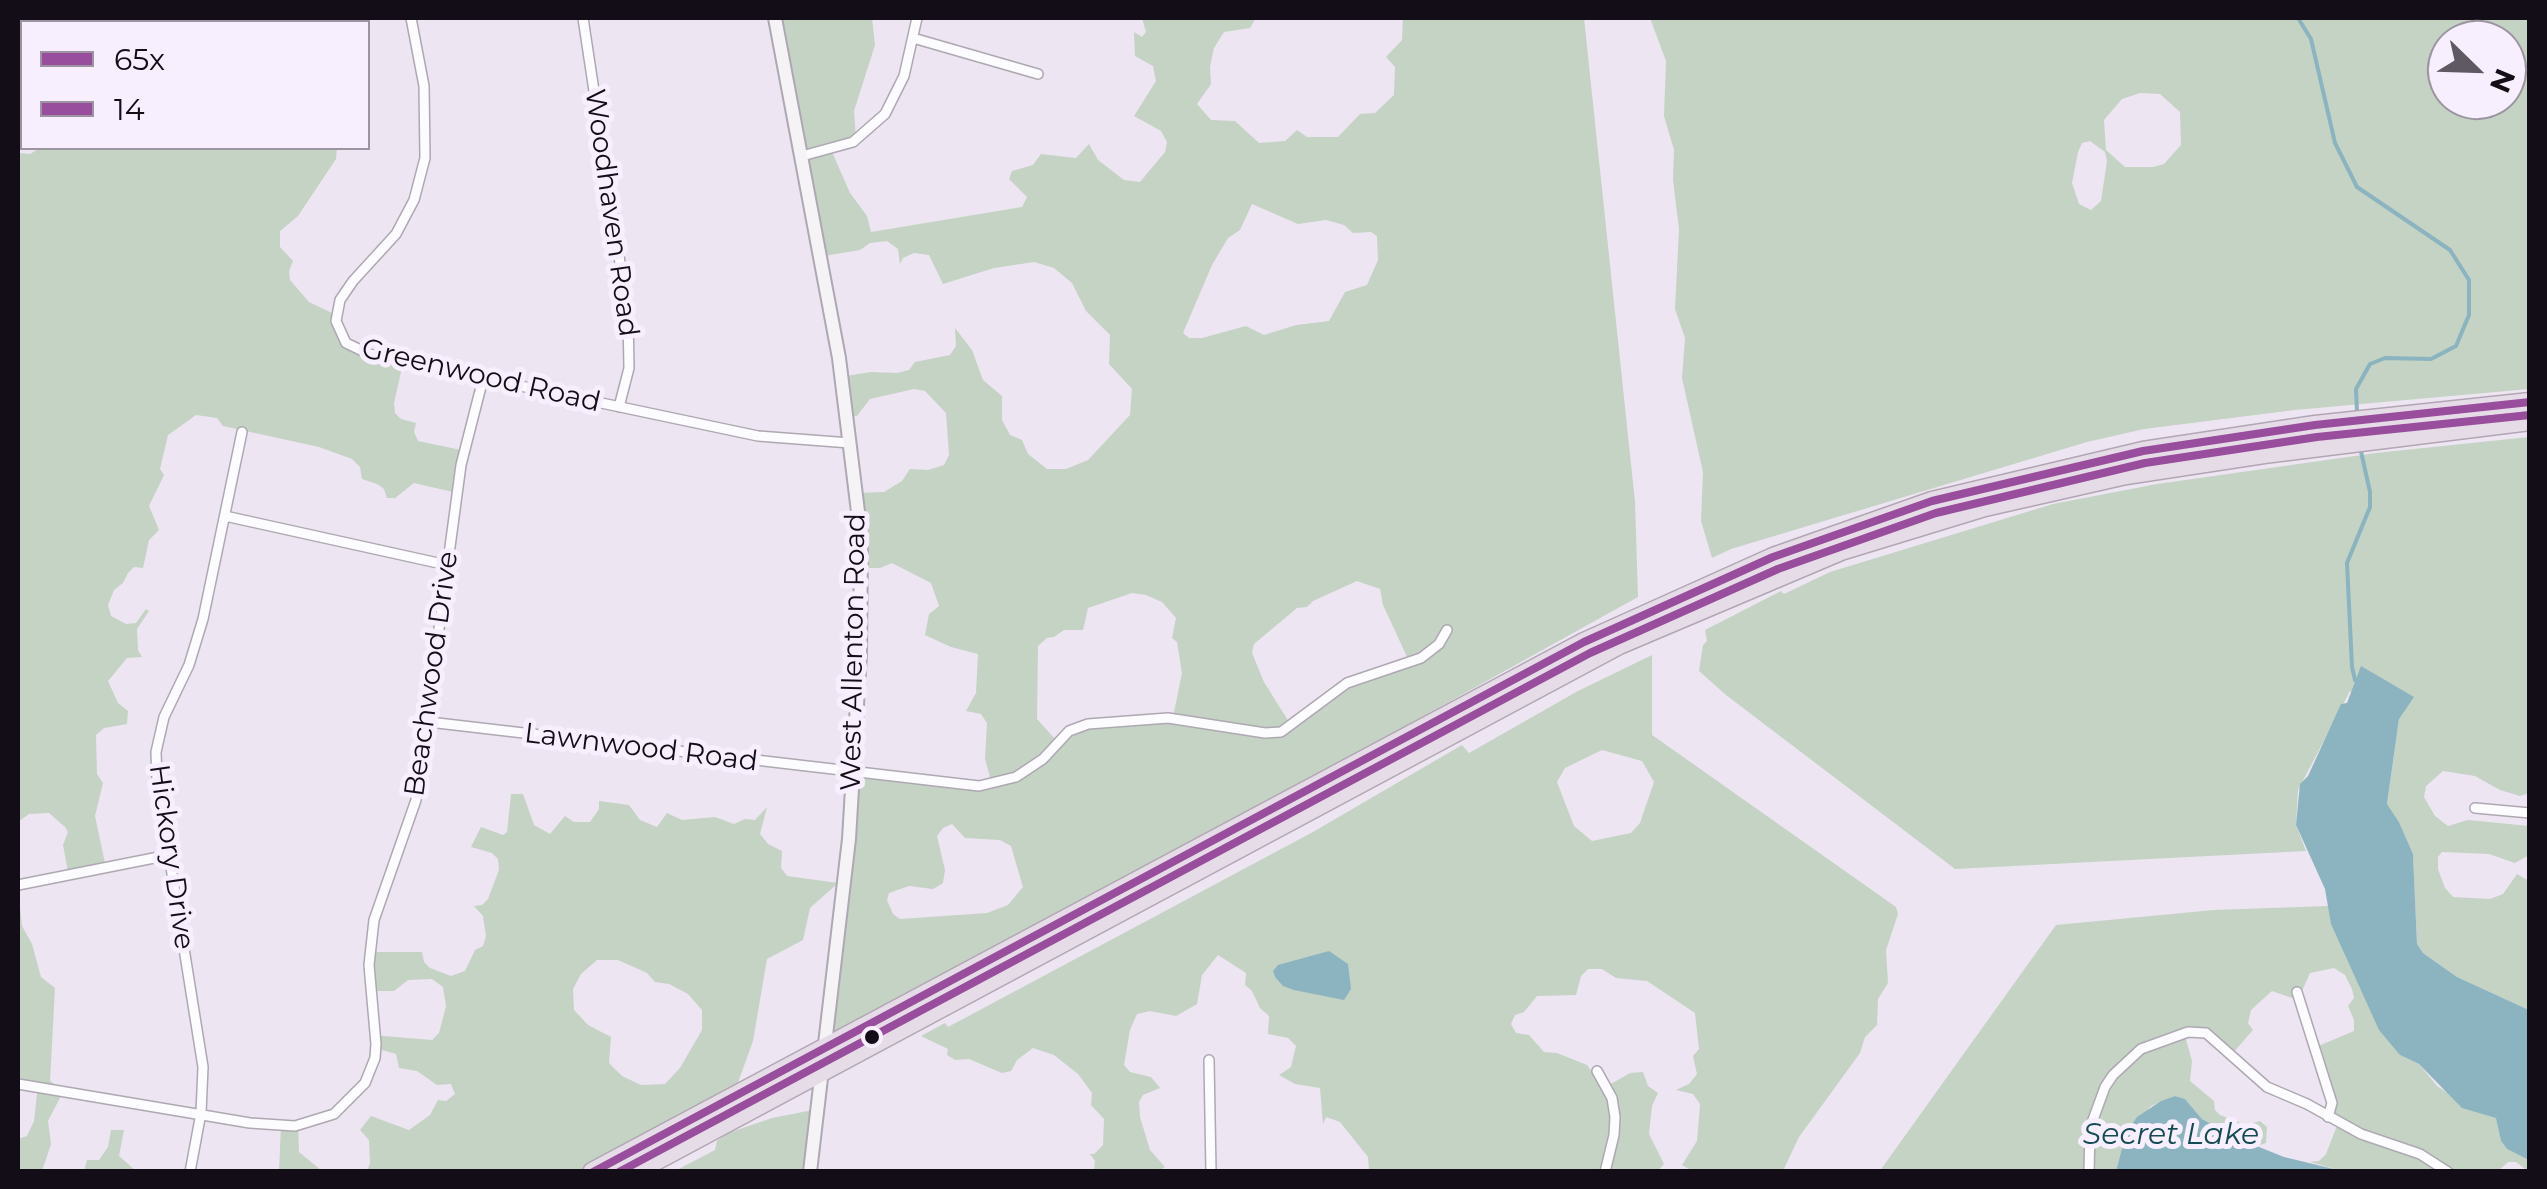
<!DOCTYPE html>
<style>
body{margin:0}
#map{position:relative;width:2547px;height:1189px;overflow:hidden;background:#ede5f2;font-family:Montserrat,sans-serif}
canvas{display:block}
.frame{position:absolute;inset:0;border:20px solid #120d16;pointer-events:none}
.legend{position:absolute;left:20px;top:20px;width:350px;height:130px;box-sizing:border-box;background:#f8effe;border:2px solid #9c95a1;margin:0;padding:12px 18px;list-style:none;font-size:30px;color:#120d16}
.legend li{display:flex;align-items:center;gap:20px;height:50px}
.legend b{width:50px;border:2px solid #9c95a1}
.north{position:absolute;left:2427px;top:20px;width:100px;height:100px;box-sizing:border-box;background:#f8effe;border:2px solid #9c95a1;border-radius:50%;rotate:113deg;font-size:28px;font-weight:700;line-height:40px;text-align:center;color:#120d16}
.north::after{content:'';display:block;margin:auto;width:35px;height:45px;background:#5f5963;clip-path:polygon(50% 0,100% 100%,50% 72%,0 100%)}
</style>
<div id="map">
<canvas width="2547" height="1189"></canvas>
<div class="frame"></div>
<ul class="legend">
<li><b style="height:12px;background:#994d9d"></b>65x</li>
<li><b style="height:12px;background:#994d9d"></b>14</li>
</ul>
<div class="north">N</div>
</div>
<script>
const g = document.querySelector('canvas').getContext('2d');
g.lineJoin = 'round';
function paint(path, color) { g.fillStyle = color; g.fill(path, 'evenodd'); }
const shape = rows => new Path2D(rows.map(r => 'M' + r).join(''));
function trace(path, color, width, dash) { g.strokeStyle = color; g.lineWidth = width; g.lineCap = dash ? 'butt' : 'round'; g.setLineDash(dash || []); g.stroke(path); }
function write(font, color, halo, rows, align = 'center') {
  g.font = font + ' Montserrat,sans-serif'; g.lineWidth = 10; g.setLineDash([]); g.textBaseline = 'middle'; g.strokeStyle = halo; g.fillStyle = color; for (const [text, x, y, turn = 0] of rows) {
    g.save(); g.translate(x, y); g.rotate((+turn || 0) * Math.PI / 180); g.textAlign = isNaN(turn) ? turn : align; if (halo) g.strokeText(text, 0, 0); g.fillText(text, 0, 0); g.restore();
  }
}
paint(shape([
 [773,18,872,18,875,45,854,111,856,140,832,152,850,193,867,216,871,232,1022,207,1027,197,1009,179,1012,171,1033,165,1041,154,1076,158,1089,144,1098,160,1124,180,1140,182,1165,152,1167,142,1161,131,1134,116,1156,81,1153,66,1135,56,1134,32,1142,37,1146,32,1142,18,1256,18,1250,28,1224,32,1214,48,1210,67,1211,84,1197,104,1211,120,1235,121,1259,143,1285,141,1297,130,1307,137,1338,137,1360,114,1375,113,1394,95,1395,67,1386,57,1402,40,1403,18,1584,18,1635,502,1638,597,829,1046,851,772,956,786,991,780,985,759,987,723,981,714,966,711,976,693,978,654,951,647,925,635,929,614,939,606,931,583,892,563,880,568,857,568,856,493,884,492,902,481,910,469,928,470,944,465,949,455,946,413,925,391,914,389,870,399,857,416,844,418,840,377,871,372,897,373,909,370,915,362,950,355,956,346,955,328,972,350,983,380,1002,396,1002,420,1010,435,1022,440,1028,454,1047,469,1066,469,1088,460,1130,415,1132,389,1109,364,1110,335,1086,311,1072,283,1054,268,1034,262,994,268,943,284,929,255,914,253,903,258,900,264,898,249,887,241,870,243,860,250,818,257],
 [1252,204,1298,224,1326,220,1344,225,1353,233,1371,232,1377,236,1378,260,1367,285,1345,292,1329,321,1296,325,1264,335,1246,326,1202,338,1189,338,1183,333,1212,265,1228,238,1240,230],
 [1357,581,1380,589,1383,605,1408,659,1335,686,1313,707,1289,722,1264,682,1252,653,1254,644,1297,608,1307,607,1313,601],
 [1132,593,1146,595,1162,602,1176,618,1172,638,1177,642,1182,673,1173,717,1090,723,1055,739,1037,719,1038,646,1047,638,1054,637,1064,630,1083,630,1088,608],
 [952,824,965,838,1000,840,1011,846,1023,887,1008,905,987,913,900,919,893,914,887,900,889,893,909,886,933,889,943,883,945,870,937,836,943,828],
 [1650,18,2529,18,2529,389,2295,410,2144,429,2087,442,1731,549,1712,558,1701,521,1703,472,1682,378,1685,338,1675,309,1679,229,1673,180,1674,150,1664,116,1666,61],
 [2447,40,2507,40,2507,100,2447,100],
 [2140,93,2160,94,2180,112,2181,145,2164,164,2153,167,2125,167,2106,150,2104,120,2122,99],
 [2090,141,2105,152,2107,161,2101,201,2091,210,2079,204,2072,183,2078,152,2082,143],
 [40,148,337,148,336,159,298,216,280,231,280,247,293,261,289,271,290,280,309,302,332,313,335,329,353,348,403,363,394,403,395,413,401,419,416,423,414,432,418,441,461,450,453,492,414,483,395,498,387,498,384,489,377,484,362,479,360,467,352,459,319,447,223,426,217,418,196,415,168,435,160,469,164,475,149,506,159,530,149,540,143,568,134,567,128,573,123,583,114,590,108,605,111,616,126,624,136,623,146,609,149,611,137,629,138,650,142,657,127,658,108,681,118,703,128,711,127,724,104,728,96,735,97,774,103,783,95,816,106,868,68,872,63,845,68,832,65,827,49,813,29,814,18,822,18,156,19,153,30,154],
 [2529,437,2529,793,2520,796,2500,790,2475,776,2443,771,2426,786,2424,797,2435,816,2448,826,2468,820,2529,826,2529,855,2515,863,2489,854,2442,852,2438,857,2438,869,2445,888,2453,897,2490,899,2503,894,2517,874,2529,881,2529,1010,2457,977,2423,953,2417,944,2413,854,2399,822,2387,805,2399,719,2350,691,2298,790,2296,825,2306,851,1955,869,1726,695,1699,671,1703,645,1707,641,1705,630,1781,591,1784,594,1830,572,2053,504,2157,484,2376,453],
 [1652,655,1652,735,1896,907,1898,914,1886,950,1888,983,1878,999,1877,1025,1865,1037,1860,1053,1799,1137,1783,1171,1693,1171,1682,1165,1697,1141,1700,1104,1693,1094,1676,1090,1689,1084,1697,1074,1693,1056,1699,1049,1695,1013,1647,981,1616,978,1602,969,1588,969,1581,976,1576,995,1537,996,1524,1012,1515,1015,1511,1024,1516,1033,1529,1035,1544,1052,1557,1053,1587,1065,1604,1088,1630,1073,1643,1072,1648,1086,1658,1093,1652,1106,1649,1134,1664,1164,1658,1171,1369,1171,1368,1157,1340,1122,1326,1117,1323,1124,1320,1088,1295,1084,1279,1075,1291,1067,1296,1046,1288,1038,1268,1034,1269,1016,1260,1008,1252,991,1245,985,1246,973,1218,955,1202,975,1197,1004,1176,1016,1150,1011,1137,1014,1130,1030,1124,1065,1130,1072,1151,1077,1160,1088,1143,1095,1139,1102,1140,1117,1150,1150,1165,1167,1159,1171,1094,1171,1095,1161,1090,1154,1094,1154,1103,1145,1104,1119,1091,1105,1092,1093,1078,1074,1054,1055,1033,1048,1017,1060,1011,1071,1002,1073,969,1059,955,1060,947,1055,948,1049,921,1036,945,1023,948,1027,1313,832,1462,745,1469,753,1578,691],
 [1602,750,1642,761,1654,782,1640,823,1631,833,1592,841,1574,826,1557,782,1565,768],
 [511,794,523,794,534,825,550,834,565,816,574,822,590,822,599,809,599,801,629,805,640,820,657,827,667,813,682,820,715,817,734,824,745,819,755,820,767,807,760,834,768,844,782,851,781,868,787,876,838,883,810,908,803,940,767,959,753,1041,736,1088,594,1171,367,1171,370,1163,369,1140,360,1130,371,1116,409,1130,430,1115,438,1100,446,1101,455,1094,451,1084,437,1085,417,1071,399,1068,396,1054,371,1047,372,1035,432,1040,439,1033,446,1006,443,987,432,979,408,980,394,991,370,991,367,952,422,952,424,962,430,968,451,976,465,971,475,950,483,946,486,936,483,916,474,906,482,905,488,899,499,870,498,859,492,853,471,847,481,827,503,835,507,832],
 [597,960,618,960,647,973,655,982,669,984,688,994,702,1010,702,1030,680,1068,665,1084,641,1085,622,1076,609,1063,611,1037,588,1025,574,1010,573,989,581,974],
 [18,887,22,926,32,944,41,977,55,988,50,1081,64,1090,48,1121,51,1144,42,1171,18,1171,18,1139,27,1136,34,1121,38,1085,18,1081],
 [2328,906,2400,1055,2419,1064,2437,1086,2477,1112,2497,1118,2501,1141,2507,1149,2530,1160,2529,1172,2516,1162,2508,1162,2497,1172,2342,1171,2310,1162,2319,1161,2326,1154,2338,1123,2329,1112,2316,1047,2354,1031,2354,1020,2348,1006,2354,998,2352,989,2345,975,2334,968,2310,973,2298,1000,2272,991,2251,1010,2248,1023,2253,1030,2232,1054,2210,1035,2185,1036,2192,1061,2190,1081,2214,1101,2215,1110,2220,1115,2246,1125,2260,1121,2267,1127,2266,1143,2257,1146,2239,1139,2202,1119,2185,1099,2175,1096,2151,1106,2126,1133,2116,1171,1879,1172,2056,925,2214,910],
 [813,1110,805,1171,673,1172,715,1150,717,1141,728,1133,772,1118],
 [298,1123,299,1152,322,1171,279,1172,281,1125],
 [111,1130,124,1130,119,1156,136,1171,84,1171,87,1160,99,1160,108,1147]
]), '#c4d3c3');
paint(shape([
 [2361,666,2414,697,2399,719,2387,804,2399,822,2413,854,2417,944,2423,953,2457,977,2529,1010,2529,1160,2507,1149,2501,1141,2496,1118,2462,1108,2419,1064,2400,1055,2379,1030,2331,924,2325,889,2296,825,2300,784,2308,776,2341,704,2347,703],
 [1329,951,1348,964,1351,989,1344,1000,1294,990,1283,986,1275,977,1273,971,1278,965],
 [2175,1096,2185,1099,2202,1119,2239,1139,2284,1157,2342,1171,2116,1171,2126,1133,2137,1117,2161,1101]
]), '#8bb4c0');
trace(shape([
 [2298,18,2311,39,2335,143,2357,187,2450,250,2469,280,2469,315,2456,346,2431,359,2385,358,2370,364,2356,389,2357,412],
 [2355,680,2352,667,2347,563,2370,507,2370,492,2360,447]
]), '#8bb4c0', 4);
const street = shape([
 [411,18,424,86,425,158,414,200,396,234,353,281,340,300,336,321,346,343,369,354,758,436,850,443],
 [583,18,628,316,629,368,619,407],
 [35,22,40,18],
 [18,38,22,33],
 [913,38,1038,74],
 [802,156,853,142,885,114,904,76,917,18],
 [225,516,447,565],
 [429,722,979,786,1016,777,1043,759,1069,731,1088,724,1168,718,1265,733,1281,732,1347,683,1421,658,1439,644,1447,630],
 [2475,808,2530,813],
 [18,885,169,855],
 [2297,992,2332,1103,2328,1117],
 [1209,1060,1211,1172],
 [1597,1071,1612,1098,1615,1117,1614,1135,1605,1172],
 [18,1084,250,1123,295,1126,334,1114,365,1083,375,1058,376,1044,369,965,374,920,416,800,461,465,483,379],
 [190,1172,201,1113,203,1067,157,780,156,752,164,717,189,665,203,619,242,432],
 [2089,1172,2090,1128,2105,1087,2113,1075,2141,1049,2188,1032,2206,1033,2267,1087,2307,1104,2361,1134,2420,1154,2448,1172]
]);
const secondary = shape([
 [775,18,839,358,861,536,860,654,849,839,810,1172]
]);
const highway = shape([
 [592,1172,1584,642,1773,557,1932,501,2143,451,2315,425,2530,402],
 [635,1172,1619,645,1841,551,1985,507,2126,475,2264,454,2530,421]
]);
trace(street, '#aea8b2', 12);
trace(secondary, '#aea8b2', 16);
trace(highway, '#b2a6b4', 21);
trace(street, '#fcfbfd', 9);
trace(secondary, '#f6f3f6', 12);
trace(highway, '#e6dce7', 18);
trace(shape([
 [593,1172,1584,642,1773,557,1932,501,2143,451,2315,425,2530,402]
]), '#994d9d', 8);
trace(shape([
 [619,1172,1590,653,1778,569,1936,513,2145,463,2317,437,2530,415]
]), '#994d9d', 8);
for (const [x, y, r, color] of [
 [872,1037,9,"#120d16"]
]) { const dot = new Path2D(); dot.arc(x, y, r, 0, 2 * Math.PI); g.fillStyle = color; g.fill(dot); trace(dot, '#f8effe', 4); }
write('28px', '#120d16', '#f8effe', [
 ["Woodhaven Road",611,213,82],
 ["Greenwood Road",481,376,13],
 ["West Allenton Road",854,652,-89],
 ["Beachwood Drive",432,674,-82],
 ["Lawnwood Road",641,748,7],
 ["Hickory Drive",171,857,82]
]);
write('italic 30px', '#144b54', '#f8effe', [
 ["Secret Lake",2171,1135]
]);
</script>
